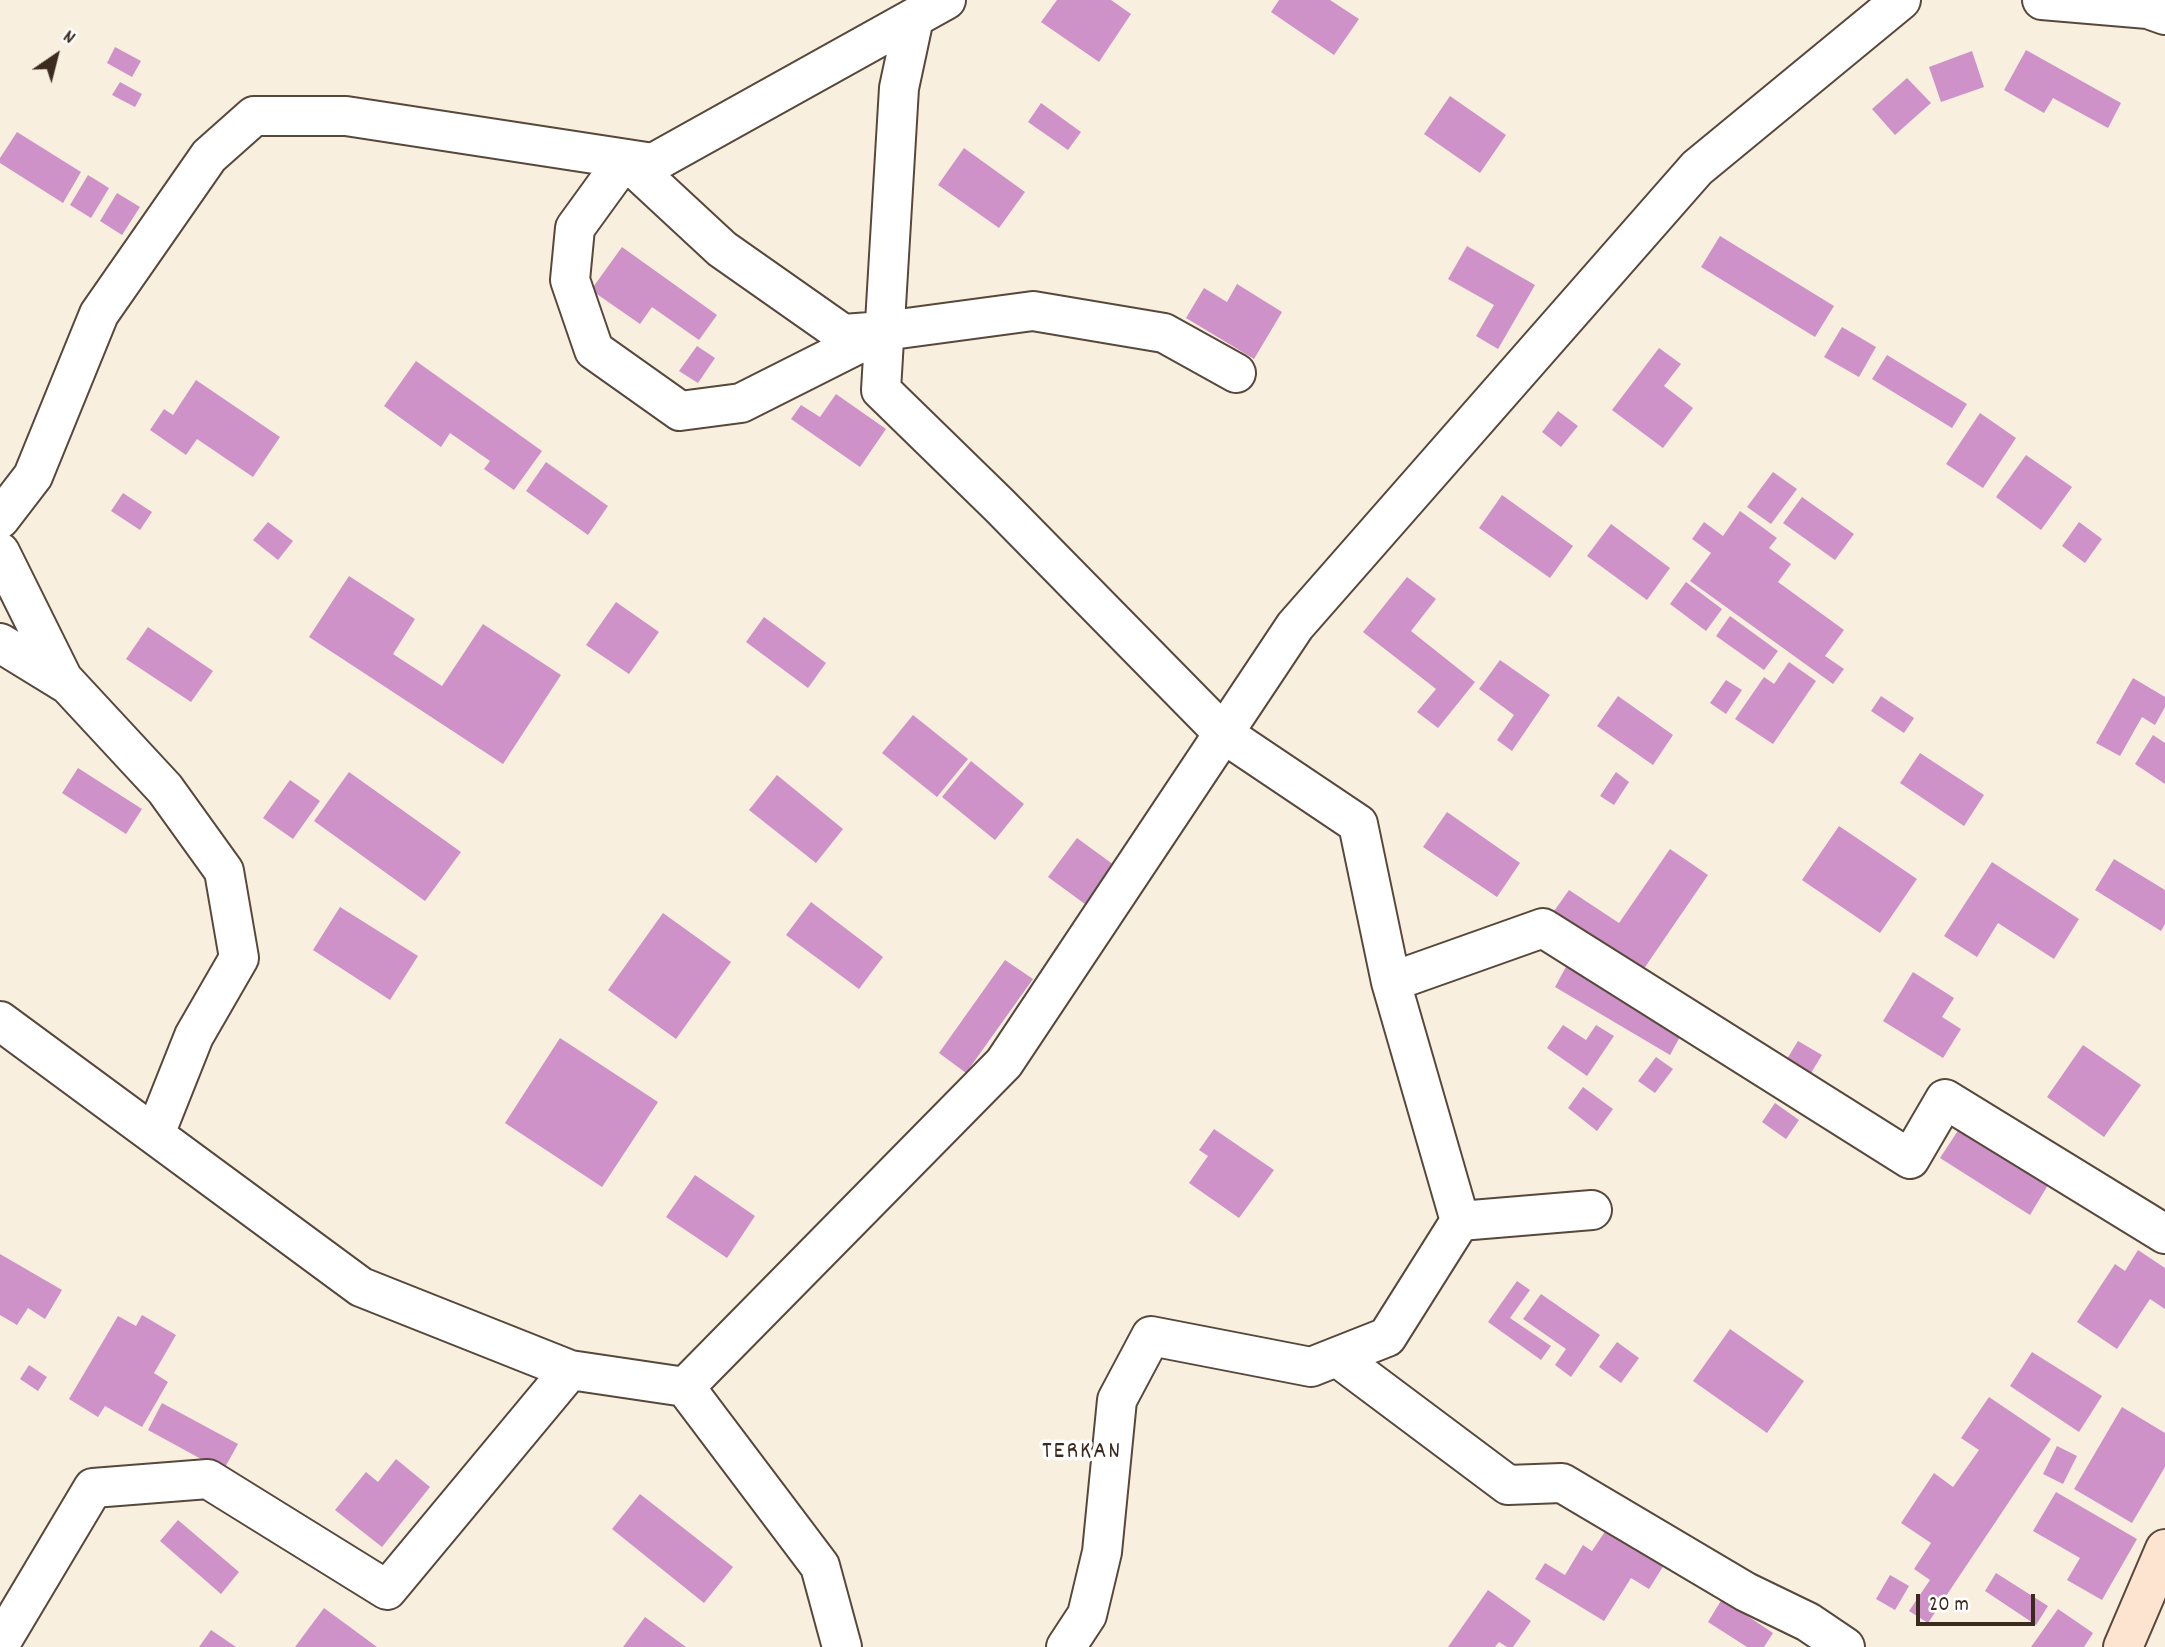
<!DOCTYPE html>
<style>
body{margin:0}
#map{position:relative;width:2165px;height:1647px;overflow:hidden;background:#f8efdf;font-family:Dekko,sans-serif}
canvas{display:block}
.north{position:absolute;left:21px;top:21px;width:70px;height:70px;-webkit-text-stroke:5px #fff;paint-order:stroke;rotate:35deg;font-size:19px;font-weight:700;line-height:28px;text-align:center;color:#3b2a1e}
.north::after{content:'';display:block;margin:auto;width:24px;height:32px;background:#3b2a1e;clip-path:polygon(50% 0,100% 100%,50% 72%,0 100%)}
.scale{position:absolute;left:1916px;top:1594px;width:119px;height:32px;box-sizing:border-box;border:4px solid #3b2a1e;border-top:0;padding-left:9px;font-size:21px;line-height:24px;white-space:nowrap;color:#3b2a1e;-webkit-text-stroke:5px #fff;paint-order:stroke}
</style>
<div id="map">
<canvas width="2165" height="1647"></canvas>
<div class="north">N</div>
<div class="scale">20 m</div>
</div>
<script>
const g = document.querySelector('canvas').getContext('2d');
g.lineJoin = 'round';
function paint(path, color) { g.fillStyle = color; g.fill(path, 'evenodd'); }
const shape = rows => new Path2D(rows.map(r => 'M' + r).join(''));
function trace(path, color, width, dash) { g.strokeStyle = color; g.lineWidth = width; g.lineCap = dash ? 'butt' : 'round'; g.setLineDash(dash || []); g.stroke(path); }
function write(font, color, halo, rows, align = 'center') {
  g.font = font + ' Dekko,sans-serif'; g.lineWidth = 7; g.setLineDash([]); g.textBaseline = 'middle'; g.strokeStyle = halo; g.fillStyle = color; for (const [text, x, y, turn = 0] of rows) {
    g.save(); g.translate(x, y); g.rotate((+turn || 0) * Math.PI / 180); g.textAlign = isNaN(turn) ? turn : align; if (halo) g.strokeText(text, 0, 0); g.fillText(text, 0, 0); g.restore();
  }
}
paint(shape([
 [1057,0,1111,0,1131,14,1099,62,1041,22],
 [1279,0,1330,0,1359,19,1334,55,1271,12],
 [115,47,141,61,132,77,107,63],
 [2026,50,2121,103,2108,128,2053,98,2044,113,2004,90],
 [1972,51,1984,87,1941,102,1929,67],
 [1907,78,1931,103,1895,135,1872,109],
 [120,82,142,94,135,107,112,95],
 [1450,96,1506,135,1480,173,1424,134],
 [1041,103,1081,132,1068,150,1028,122],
 [17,132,81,172,63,203,0,163,0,158],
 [964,148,1025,192,999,228,938,185],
 [88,175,109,188,91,218,70,205],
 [117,193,140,207,122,235,100,221],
 [1720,236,1834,306,1815,337,1701,267],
 [1467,246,1535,285,1498,349,1476,336,1494,305,1448,279],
 [622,247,717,315,699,340,652,307,640,324,591,290],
 [1237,284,1282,312,1254,359,1186,318,1204,288,1227,302],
 [1842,327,1876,347,1859,377,1824,357],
 [697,346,715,358,698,383,679,371],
 [1659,348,1681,364,1664,386,1693,408,1663,448,1612,410],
 [1887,355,1967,404,1952,428,1872,379],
 [416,361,542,451,514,490,484,469,490,461,450,433,441,447,384,406],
 [196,380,280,437,253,477,197,439,186,455,150,430,164,409,173,415],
 [836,394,886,429,860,467,791,419,801,405,820,417],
 [1558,411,1578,426,1561,447,1542,432],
 [1980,413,2016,438,1983,488,1946,464],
 [2026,455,2072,487,2041,530,1996,497],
 [546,462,608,506,588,535,526,491],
 [1773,472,1797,489,1771,524,1747,507],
 [123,493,152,512,140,530,111,511],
 [1502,495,1573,546,1550,578,1479,528],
 [1802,497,1854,534,1835,560,1783,523],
 [1740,511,1777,538,1769,548,1791,564,1778,582,1844,630,1825,656,1844,669,1833,684,1690,581,1711,553,1692,539,1704,522,1723,536],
 [268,522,293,541,278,560,253,540],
 [2079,522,2102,539,2085,563,2062,546],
 [1611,524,1670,568,1647,600,1587,556],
 [349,576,415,619,393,654,442,686,483,624,561,675,503,764,309,637],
 [1407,577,1436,599,1411,631,1475,682,1438,728,1417,712,1436,689,1363,632],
 [1686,582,1722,609,1706,631,1670,604],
 [616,602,659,632,629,674,586,645],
 [1730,616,1778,651,1764,670,1716,636],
 [764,617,826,663,808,688,746,642],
 [148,627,213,671,191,702,126,659],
 [1500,660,1550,695,1512,751,1497,740,1514,715,1479,689],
 [1789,662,1816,681,1773,744,1735,719,1764,677,1774,684],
 [2133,678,2165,697,2165,707,2155,725,2142,717,2120,756,2096,743],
 [1726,680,1742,690,1726,714,1710,703],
 [1618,696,1673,735,1653,765,1597,726],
 [1881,696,1914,718,1904,733,1871,711],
 [913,715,968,759,937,797,882,753],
 [2153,735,2165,743,2165,784,2135,764],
 [1920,753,1984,795,1964,826,1900,783],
 [971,761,1024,804,995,840,942,797],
 [78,768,142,809,126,834,62,793],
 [349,772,461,852,425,901,314,821],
 [1616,772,1629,782,1614,805,1600,796],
 [777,775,843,829,816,863,749,810],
 [290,780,320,801,293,839,263,818],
 [1447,812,1520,863,1497,897,1423,847],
 [1839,826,1917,879,1880,933,1802,880],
 [1077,838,1118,868,1089,907,1048,877],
 [1670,849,1708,875,1641,973,1552,914,1569,890,1619,923],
 [2114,859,2165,890,2165,924,2161,931,2095,890],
 [1992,862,2079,919,2054,959,1998,923,1977,957,1944,936],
 [811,902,883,957,859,989,786,935],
 [340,907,418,956,390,1000,313,950],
 [663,913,731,962,676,1039,608,990],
 [1005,960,1033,979,966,1073,939,1053],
 [1567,965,1682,1033,1670,1055,1555,987],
 [1913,972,1954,998,1942,1017,1961,1029,1943,1058,1883,1021],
 [1563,1025,1586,1040,1596,1025,1614,1036,1587,1076,1547,1048],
 [560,1038,658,1102,602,1187,505,1123],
 [1798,1041,1822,1055,1811,1073,1787,1059],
 [2083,1045,2141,1085,2104,1137,2047,1097],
 [1656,1057,1673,1069,1655,1093,1638,1081],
 [1583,1087,1613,1109,1597,1131,1568,1108],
 [1775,1103,1799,1120,1786,1139,1762,1122],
 [1214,1129,1274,1170,1239,1218,1189,1183,1208,1156,1199,1150],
 [1959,1129,2048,1185,2030,1215,1940,1158],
 [695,1175,755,1216,727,1258,666,1217],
 [2138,1250,2165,1268,2165,1309,2150,1299,2117,1349,2077,1322,2115,1264,2125,1271],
 [0,1254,62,1290,45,1319,28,1308,17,1325,0,1315],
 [1517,1281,1530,1290,1510,1318,1551,1346,1541,1360,1488,1322],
 [1541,1294,1600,1335,1571,1377,1555,1365,1566,1349,1523,1319],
 [142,1315,176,1335,154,1373,168,1382,142,1427,105,1406,98,1417,69,1399,118,1316,136,1326],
 [1730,1329,1804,1381,1767,1433,1693,1381],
 [1617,1342,1639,1358,1621,1383,1599,1367],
 [2032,1352,2102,1396,2079,1432,2010,1386],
 [29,1365,47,1377,38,1391,20,1379],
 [1989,1397,2051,1439,1928,1623,1909,1611,1930,1580,1914,1569,1931,1543,1901,1523,1934,1473,1953,1487,1979,1450,1961,1438],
 [162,1403,238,1444,223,1471,148,1430],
 [2122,1407,2165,1433,2165,1467,2132,1523,2074,1489],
 [2057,1446,2077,1456,2063,1484,2043,1474],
 [396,1459,430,1487,382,1547,335,1510,366,1472,378,1482],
 [2056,1492,2137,1539,2102,1600,2067,1580,2080,1558,2033,1531],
 [640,1494,733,1567,704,1603,612,1529],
 [178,1520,239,1572,221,1594,160,1541],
 [1606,1530,1664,1565,1649,1589,1631,1578,1604,1621,1535,1579,1545,1563,1565,1575,1583,1545,1592,1551],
 [1996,1573,2048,1606,2036,1625,1985,1591],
 [1890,1575,1909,1586,1895,1610,1876,1599],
 [1488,1590,1531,1621,1513,1647,1507,1647,1499,1642,1495,1647,1448,1647],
 [1722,1599,1773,1633,1764,1647,1747,1647,1708,1622],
 [324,1608,377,1647,295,1647],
 [2058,1609,2093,1633,2084,1647,2031,1647],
 [645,1617,686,1647,623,1647],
 [211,1630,236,1647,199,1647]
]), '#ce92c9');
const street = shape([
 [2042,0,2148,9,2165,15],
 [914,18,899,88,881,390,1000,506,1224,734,1358,824,1391,982,1543,928,1910,1159,1945,1099,2165,1234],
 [884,331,741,403,680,411,594,350,570,280,575,228,625,159,722,249,843,334,884,331,1033,311,1164,333,1236,373],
 [0,519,33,476,99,314,209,156,254,116,346,116,653,163,946,0],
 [0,552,63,679,165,789,224,871,239,958,194,1036,155,1134],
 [0,643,67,684],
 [1391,982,1460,1221,1592,1210],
 [0,1021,361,1287,570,1370,685,1387,820,1566,842,1647],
 [1337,1357,1508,1485,1562,1483,1746,1592,1808,1622,1845,1647],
 [685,1387,1004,1063,1295,626,1697,168,1901,0],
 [0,1644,93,1488,208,1479,387,1590,570,1370],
 [1066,1647,1087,1615,1102,1552,1117,1400,1151,1336,1311,1367,1387,1337,1460,1221]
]);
const secondary = shape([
 [2123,1647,2165,1549]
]);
trace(street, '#57483b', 42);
trace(secondary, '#57483b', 42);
trace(street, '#fff', 38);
trace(secondary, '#fde4d1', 38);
g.letterSpacing = '2px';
write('24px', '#3b2a1e', '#fff', [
 ["TERKAN",1082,1454]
]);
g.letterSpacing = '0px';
</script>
